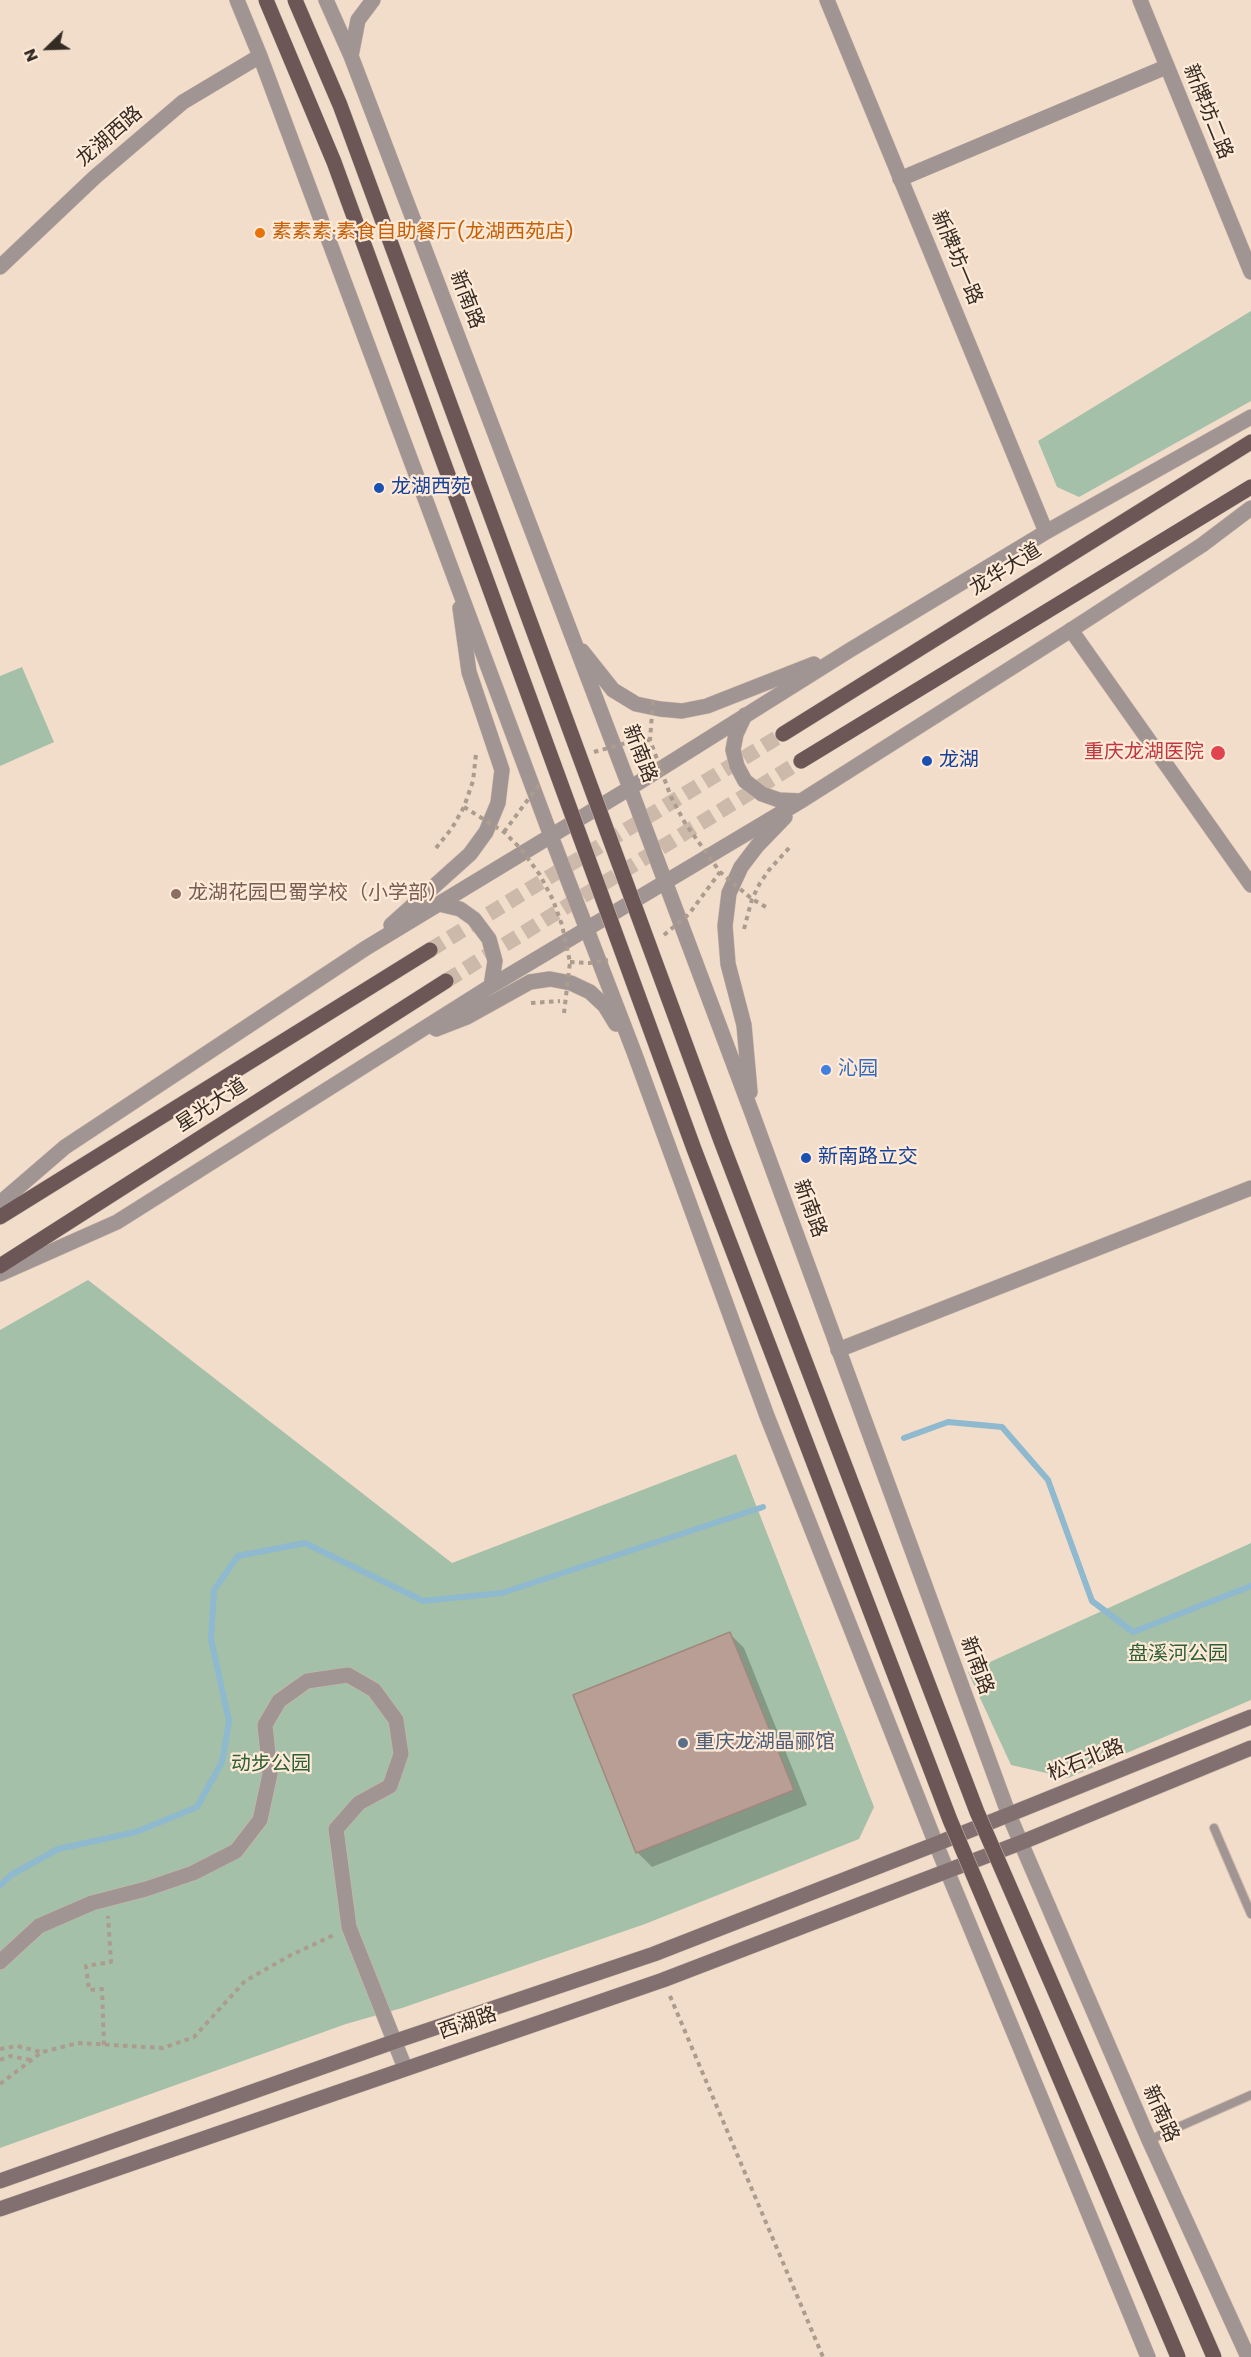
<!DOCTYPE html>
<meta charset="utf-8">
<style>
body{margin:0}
#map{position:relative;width:1251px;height:2357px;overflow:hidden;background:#f2ddcb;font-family:Poppins,sans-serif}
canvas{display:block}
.north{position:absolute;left:18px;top:18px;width:60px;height:60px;-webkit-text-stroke:4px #ffead8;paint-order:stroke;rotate:247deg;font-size:16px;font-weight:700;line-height:24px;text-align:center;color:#332b24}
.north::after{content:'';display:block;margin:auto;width:21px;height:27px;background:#332b24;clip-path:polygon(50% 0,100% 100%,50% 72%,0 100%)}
</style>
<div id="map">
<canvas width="1251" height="2357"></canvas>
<div class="north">N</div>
</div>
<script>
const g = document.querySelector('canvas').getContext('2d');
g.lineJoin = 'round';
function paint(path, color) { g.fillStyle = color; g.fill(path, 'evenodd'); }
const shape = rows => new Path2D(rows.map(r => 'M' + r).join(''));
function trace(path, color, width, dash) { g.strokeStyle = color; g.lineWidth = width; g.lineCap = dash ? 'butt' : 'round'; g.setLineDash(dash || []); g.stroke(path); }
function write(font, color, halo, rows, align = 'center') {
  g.font = font + ' Poppins,"Noto Sans SC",sans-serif'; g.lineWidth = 4.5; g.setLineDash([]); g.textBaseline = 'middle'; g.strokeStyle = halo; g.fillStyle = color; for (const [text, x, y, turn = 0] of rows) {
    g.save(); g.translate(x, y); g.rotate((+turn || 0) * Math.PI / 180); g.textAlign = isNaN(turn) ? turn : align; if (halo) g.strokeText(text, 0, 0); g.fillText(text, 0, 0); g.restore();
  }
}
paint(shape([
 [1251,311,1251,401,1079,497,1057,487,1038,441],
 [22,667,54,742,0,766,0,676],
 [88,1280,452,1563,736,1454,874,1807,859,1839,645,1924,402,2008,346,2024,0,2148,0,1330],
 [1251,1543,1251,1700,1068,1778,1011,1765,968,1672]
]), '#a4c0a8');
paint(shape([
 [730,1634,744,1648,807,1805,652,1867,638,1853,575,1696]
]), '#0003');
trace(shape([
 [904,1438,948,1422,1002,1427,1048,1480,1092,1601,1133,1632,1251,1586],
 [0,1886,11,1875,58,1849,136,1832,197,1807,222,1762,229,1721,211,1639,214,1590,238,1556,305,1543,423,1601,502,1593,763,1507]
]), '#8eb9ce', 6);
const building = shape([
 [730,1632,794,1790,636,1853,573,1695,730,1632]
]);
paint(building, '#b89e95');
trace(building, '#a1887f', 1.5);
trace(shape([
 [430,950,783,734],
 [446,981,801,761]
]), '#ccb9aa', 15, [15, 8]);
const service = shape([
 [1214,1828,1251,1914],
 [1149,2140,1251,2095]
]);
const minor = shape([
 [900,179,1166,67],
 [1071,630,1251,885],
 [838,1350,1251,1188],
 [0,1962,39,1926,92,1903,146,1889,193,1873,236,1851,260,1820,270,1774,265,1725,279,1701,307,1681,348,1675,374,1690,396,1720,401,1754,390,1786,359,1803,336,1829,349,1927,405,2068]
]);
const tertiary = shape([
 [237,0,260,56,551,836,634,1052,767,1416,936,1844,1148,2357],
 [326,0,351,56,630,788,752,1113,1009,1815,1149,2140,1248,2357],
 [827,0,1046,532],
 [1140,0,1251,272],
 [351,56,358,20,373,0],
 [0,267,95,177,183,102,260,56],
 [582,651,613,690,636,704,660,709,682,711,707,706,814,664],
 [745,715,736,734,733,750,737,766,745,781,762,794,779,800,801,801],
 [439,904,460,909,474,919,489,939,495,961,491,986],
 [391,925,470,854,486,832,498,803,502,770,469,672,460,608],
 [436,1029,467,1017,530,982,550,979,571,983,590,992,605,1006,616,1024],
 [750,1092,744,1025,728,964,725,926,729,893,741,867,757,846,785,817],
 [0,1203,65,1147,366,948,630,788,850,650,1046,532,1251,417],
 [0,1274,117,1222,491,986,801,801,1071,630,1202,545,1251,508]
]);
const secondary = shape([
 [0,2181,396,2041,654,1954,936,1844,1251,1717],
 [0,2209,663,1980,1020,1843,1251,1748]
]);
const primary = shape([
 [783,734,1251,442],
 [801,761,1251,487],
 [0,1217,430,950],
 [0,1266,446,981]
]);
trace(service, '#ccb9aa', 10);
trace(minor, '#ccb9aa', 16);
trace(tertiary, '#ccb9aa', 16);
trace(secondary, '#ccb9aa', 16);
trace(primary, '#ccb9aa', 16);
trace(shape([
 [436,848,452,828,464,807,473,781,476,754],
 [744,929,752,899,760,883,769,870,789,848],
 [531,1003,560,1001],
 [670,1996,823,2357],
 [104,2045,102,1989,89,1990,86,1966,111,1962,108,1916],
 [0,2049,17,2046,41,2052],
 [0,2060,10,2056,31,2060],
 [0,2084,42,2052,78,2043,163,2048,194,2037,245,1981,291,1955,336,1934]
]), '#ac9c8e', 4, [4.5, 4.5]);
trace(service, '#a19594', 8);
trace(minor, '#a19594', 15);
trace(tertiary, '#a19594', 15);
trace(secondary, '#827070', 15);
trace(primary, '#6c5656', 15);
const primaryBridge = shape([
 [266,0,334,162,694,1149,950,1820,1178,2357],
 [295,0,340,105,721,1141,977,1812,1214,2357]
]);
trace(primaryBridge, '#ccb9aa', 16, []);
trace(shape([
 [653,701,650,740,671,797,685,823,720,872,752,899,766,907],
 [594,752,626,743,650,740],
 [464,807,504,832,521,849,540,875,553,900,562,925,570,962,564,1013],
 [504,832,541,782],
 [664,935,689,914,720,872],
 [570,962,590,963,608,960]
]), '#ac9c8e', 4, [4.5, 4.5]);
trace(primaryBridge, '#6c5656', 15);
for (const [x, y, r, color] of [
 [260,233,6,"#e8710a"],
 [379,488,6,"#1a4fb4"],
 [1218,753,8,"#e0444e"],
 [927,761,6,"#1a4fb4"],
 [176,894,6,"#8d6e63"],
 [826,1070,6,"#3f7fe0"],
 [806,1158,6,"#1a4fb4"],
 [683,1743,6,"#5c6f8a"]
]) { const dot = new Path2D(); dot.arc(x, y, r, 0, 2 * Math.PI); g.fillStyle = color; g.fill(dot); trace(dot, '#ffead8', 2); }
write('20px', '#332b24', '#ffead8', [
 ["新牌坊二路",1207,112,68],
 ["龙湖西路",110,137,-41],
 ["新牌坊一路",956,258,67],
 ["新南路",466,300,69],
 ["龙华大道",1006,570,-32],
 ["新南路",639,754,69],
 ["星光大道",212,1106,-33],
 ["新南路",809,1209,70],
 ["新南路",976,1666,70],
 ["松石北路",1086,1761,-22],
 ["西湖路",468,2024,-19],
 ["新南路",1160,2114,66]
]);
write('20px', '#c56008', '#ffead8', [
 ["素素素·素食自助餐厅(龙湖西苑店)",272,233]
], 'left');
write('20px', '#164399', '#ffead8', [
 ["龙湖西苑",391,488],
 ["龙湖",939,761],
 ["新南路立交",818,1158]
], 'left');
write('20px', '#be3a42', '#ffead8', [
 ["重庆龙湖医院",1204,753]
], 'right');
write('20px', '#785e54', '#ffead8', [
 ["龙湖花园巴蜀学校（小学部）",188,894]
], 'left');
write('20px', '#366cbe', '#ffead8', [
 ["沁园",838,1070]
], 'left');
write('20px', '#2e6038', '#ffead8', [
 ["盘溪河公园",1178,1655],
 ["动步公园",271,1765]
]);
write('20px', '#4e5e75', '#ffead8', [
 ["重庆龙湖晶郦馆",695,1743]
], 'left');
</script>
